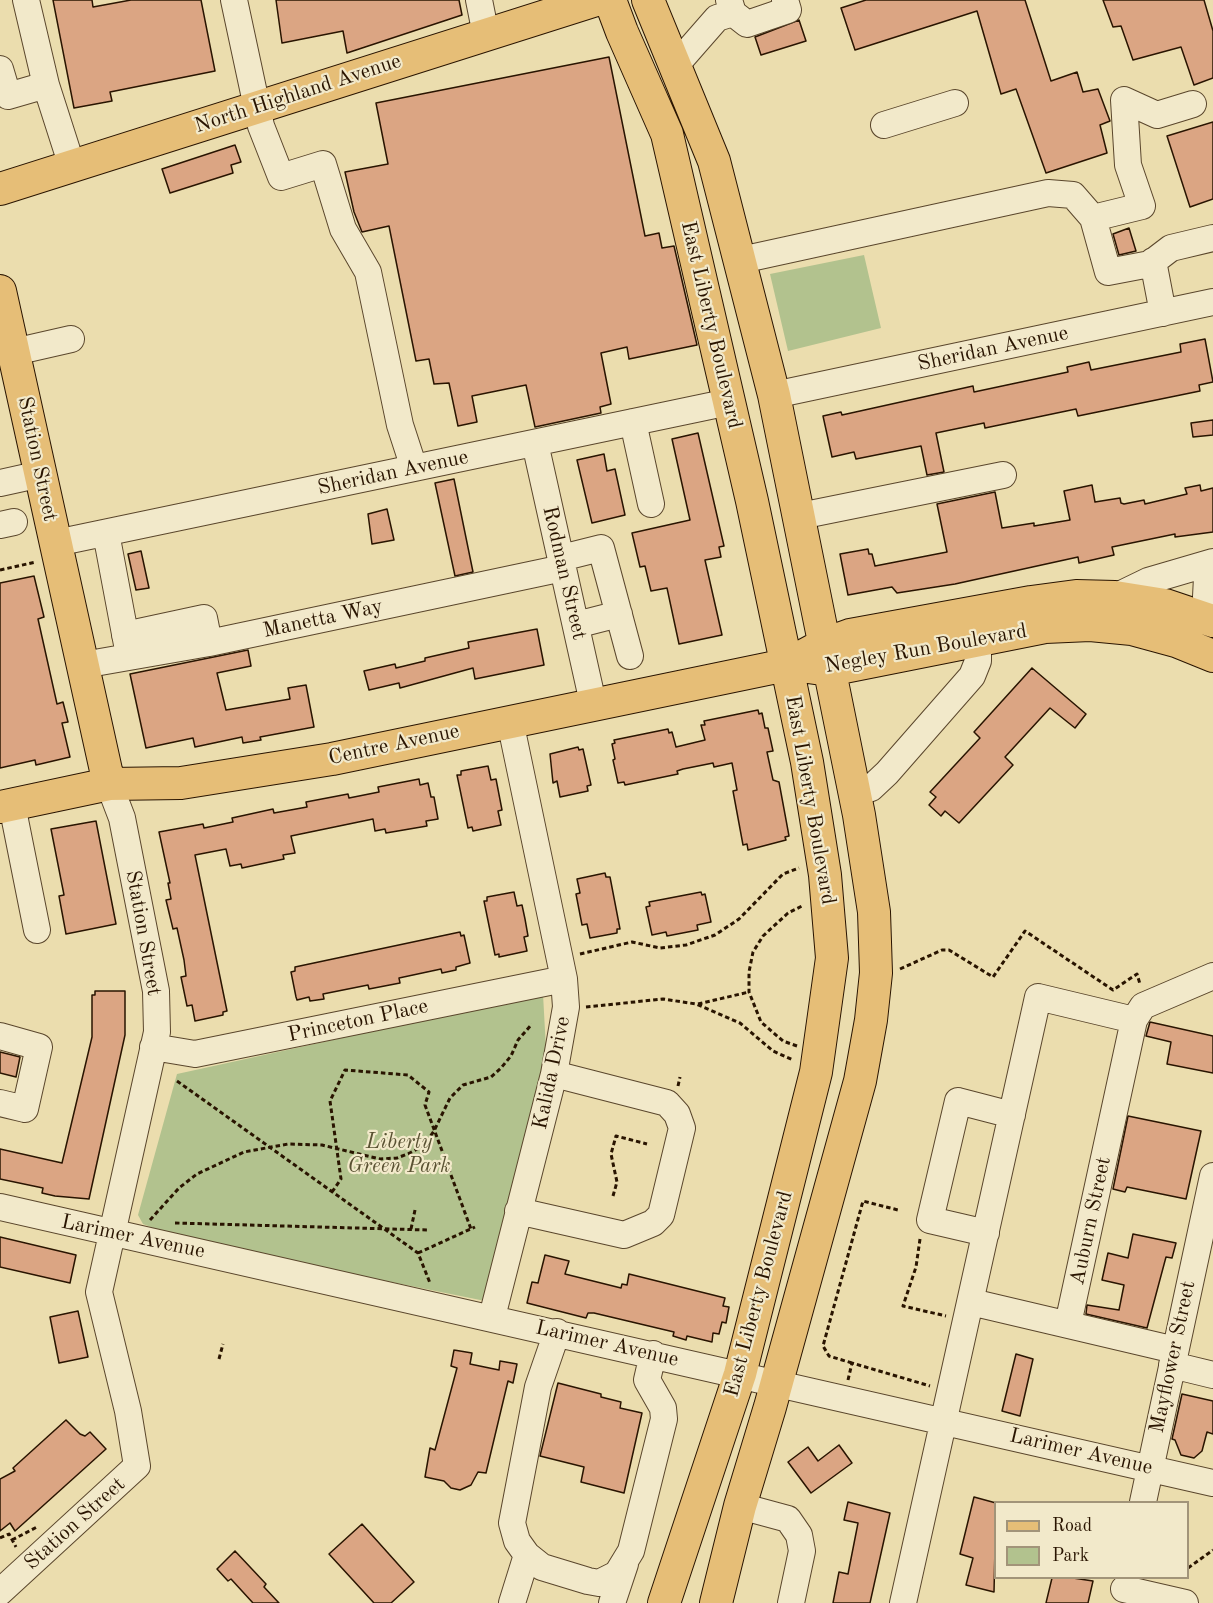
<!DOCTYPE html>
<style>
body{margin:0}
#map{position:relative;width:1213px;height:1603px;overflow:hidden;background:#ebddae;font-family:"Old Standard TT",serif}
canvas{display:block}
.legend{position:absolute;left:994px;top:1501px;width:195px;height:78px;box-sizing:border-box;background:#f2e9ca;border:2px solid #a29479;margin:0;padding:8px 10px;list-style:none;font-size:18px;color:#291400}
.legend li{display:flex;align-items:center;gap:12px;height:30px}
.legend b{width:30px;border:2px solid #a29479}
</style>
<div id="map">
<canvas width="1213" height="1603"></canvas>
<ul class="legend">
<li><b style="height:8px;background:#e6be77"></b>Road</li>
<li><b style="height:16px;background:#b2c28e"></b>Park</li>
</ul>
</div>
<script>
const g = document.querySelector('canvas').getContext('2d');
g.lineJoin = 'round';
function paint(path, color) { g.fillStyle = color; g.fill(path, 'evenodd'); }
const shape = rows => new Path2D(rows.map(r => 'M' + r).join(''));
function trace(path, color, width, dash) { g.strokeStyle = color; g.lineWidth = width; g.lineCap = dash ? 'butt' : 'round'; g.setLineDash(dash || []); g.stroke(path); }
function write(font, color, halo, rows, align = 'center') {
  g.font = font + ' "Old Standard TT",serif'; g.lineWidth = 4.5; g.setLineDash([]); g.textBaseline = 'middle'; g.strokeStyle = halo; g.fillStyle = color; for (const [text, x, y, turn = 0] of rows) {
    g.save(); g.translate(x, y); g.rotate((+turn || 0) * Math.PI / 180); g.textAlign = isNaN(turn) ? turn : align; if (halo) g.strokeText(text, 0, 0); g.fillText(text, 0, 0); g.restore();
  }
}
paint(shape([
 [864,255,881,328,788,351,770,274],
 [543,994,546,1049,495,1303,184,1240,143,1224,138,1215,177,1074]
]), '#b2c28e');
const building = shape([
 [53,0,92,0,93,7,131,0,201,0,215,71,110,92,112,101,74,108,53,0],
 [276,0,459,0,462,15,347,53,343,31,282,43,276,0],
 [866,0,1025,0,1051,81,1077,72,1083,92,1098,89,1110,121,1100,125,1107,153,1046,173,1016,89,1001,94,977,11,855,50,841,8,866,0],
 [1103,0,1204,0,1213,31,1213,78,1194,85,1181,47,1133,60,1121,26,1113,27,1103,0],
 [799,20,806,41,761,55,755,37,799,20],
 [609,57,645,236,659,233,662,248,674,246,697,345,629,359,627,347,601,353,611,404,600,407,601,413,535,427,526,385,472,396,477,422,458,426,449,383,434,384,429,359,416,361,389,226,362,232,354,212,345,172,388,164,376,103,609,57],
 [1213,122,1213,199,1190,207,1167,136,1213,122],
 [235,145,241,162,231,165,233,173,170,193,162,169,235,145],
 [1129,228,1136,251,1119,255,1113,234,1129,228],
 [1205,339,1213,382,1199,385,1200,391,1078,416,1076,409,985,428,984,423,936,433,944,472,927,475,921,446,856,459,854,452,832,457,823,416,841,412,842,415,973,386,974,392,1068,372,1067,367,1089,362,1091,370,1181,352,1180,344,1205,339],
 [1213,420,1213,435,1193,437,1191,423,1213,420],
 [698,433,724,546,719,547,721,557,705,560,722,635,679,644,667,588,651,591,645,566,640,567,632,533,690,520,672,439,698,433],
 [604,454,607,471,615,469,625,515,592,523,577,460,604,454],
 [454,479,473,572,455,576,435,483,454,479],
 [1092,485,1095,502,1120,498,1121,503,1124,504,1144,500,1145,504,1187,494,1185,488,1200,485,1201,491,1213,488,1213,532,1175,537,1175,534,1112,547,1114,555,1079,563,1078,557,955,584,897,593,892,587,848,595,840,554,868,549,869,554,872,554,875,566,947,552,937,504,995,492,1002,528,1034,523,1034,526,1070,520,1064,491,1092,485],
 [387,509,394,540,372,544,368,514,387,509],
 [141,551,149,588,136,590,128,554,141,551],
 [34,576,44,617,38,619,57,704,63,702,68,722,62,723,70,757,36,765,35,760,0,768,0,583,34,576],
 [537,629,544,665,475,679,473,668,400,688,399,683,369,690,364,671,395,664,396,668,425,661,425,658,469,648,468,642,537,629],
 [248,650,251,666,217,673,226,710,290,699,288,688,306,685,314,727,260,737,261,740,243,743,242,737,195,747,193,738,146,748,130,674,248,650],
 [1032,668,1086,714,1075,728,1050,708,1005,757,1013,765,959,823,945,811,941,816,929,805,936,797,930,792,980,738,974,732,1032,668],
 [758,710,759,714,762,713,765,728,768,728,773,751,767,752,773,780,779,782,789,836,785,837,786,840,748,850,747,844,743,845,733,791,737,790,732,763,714,767,713,763,683,769,677,771,678,774,625,785,624,782,618,783,613,760,615,759,612,744,615,743,614,740,668,729,669,733,672,732,676,747,705,740,701,725,705,725,704,721,758,710],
 [578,747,579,750,583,749,591,785,587,786,588,791,560,797,557,781,553,783,550,754,578,747],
 [488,766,491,780,496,779,502,810,498,811,501,825,473,831,472,827,468,828,457,775,461,775,461,771,488,766],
 [419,779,420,785,428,783,431,797,434,797,438,819,426,821,427,826,386,833,385,829,375,831,373,819,291,836,295,853,283,855,284,859,242,868,241,864,230,866,226,849,195,855,227,1011,223,1012,223,1015,195,1021,192,1005,187,1006,181,977,186,976,184,960,177,928,173,929,166,900,171,899,168,883,170,883,159,832,203,824,204,828,233,822,232,818,273,809,274,813,307,807,306,802,348,794,349,798,379,792,378,787,419,779],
 [96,821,116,924,66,934,59,896,64,895,51,829,96,821],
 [605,873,606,877,610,877,620,929,617,929,617,933,590,938,587,924,582,925,576,894,580,893,577,879,605,873],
 [514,892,517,906,522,905,525,919,528,936,524,937,527,951,499,957,499,954,495,955,484,901,487,901,487,897,514,892],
 [701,892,702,895,705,894,711,922,697,925,698,930,667,936,666,932,652,935,646,907,650,906,649,902,701,892],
 [460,932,461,936,464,935,470,963,456,967,456,970,442,973,441,969,399,978,400,983,369,989,368,985,323,994,324,999,310,1001,309,997,297,1000,296,997,291,972,295,971,295,967,460,932],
 [95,991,125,991,125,1035,89,1199,55,1196,42,1193,43,1188,0,1179,0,1149,62,1163,92,1037,92,995,95,995,95,991],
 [1150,1022,1213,1036,1213,1073,1167,1064,1171,1042,1146,1036,1150,1022],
 [0,1052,20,1057,16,1077,0,1073,0,1052],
 [1128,1116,1201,1131,1186,1199,1127,1187,1125,1192,1113,1189,1128,1116],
 [1133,1234,1176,1243,1172,1258,1166,1257,1147,1328,1086,1314,1087,1305,1119,1310,1124,1285,1102,1280,1108,1253,1128,1258,1133,1234],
 [0,1237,76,1255,70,1283,0,1267,0,1237],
 [545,1255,569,1261,565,1274,621,1288,622,1284,627,1285,629,1274,725,1298,723,1306,729,1307,726,1323,722,1322,719,1334,713,1333,712,1342,687,1336,686,1340,673,1336,674,1332,594,1313,588,1313,586,1318,527,1303,532,1282,538,1283,545,1255],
 [78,1311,88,1357,59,1363,50,1317,78,1311],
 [454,1350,472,1353,470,1364,499,1370,500,1361,517,1364,513,1383,508,1381,486,1473,478,1472,471,1485,460,1490,451,1488,444,1481,425,1477,430,1448,435,1450,457,1368,451,1366,454,1350],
 [1016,1354,1033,1359,1020,1416,1002,1411,1016,1354],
 [558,1383,601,1394,601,1397,621,1402,620,1408,642,1413,624,1493,581,1482,584,1467,540,1456,558,1383],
 [1182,1394,1213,1401,1213,1434,1207,1432,1202,1451,1194,1458,1181,1455,1175,1440,1172,1439,1182,1394],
 [66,1420,80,1434,85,1436,90,1432,106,1449,15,1531,10,1523,0,1531,0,1479,15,1471,13,1468,66,1420],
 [839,1445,852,1463,811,1493,788,1462,808,1447,818,1461,839,1445],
 [974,1497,996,1503,994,1592,966,1585,973,1558,960,1554,974,1497],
 [848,1502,890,1513,870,1603,833,1603,839,1572,848,1574,858,1523,844,1520,848,1502],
 [362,1524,414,1582,391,1603,374,1603,329,1554,362,1524],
 [235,1551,266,1584,264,1587,279,1603,253,1603,231,1579,228,1581,217,1569,235,1551],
 [1052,1578,1073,1578,1093,1581,1088,1603,1046,1603,1052,1578]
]);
paint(building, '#dba583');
trace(building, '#291400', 1.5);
const minor = shape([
 [26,0,46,85,72,166],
 [234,0,261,126,281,177,323,164,343,229,368,272,400,425,414,468],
 [479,0,486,35],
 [733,13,747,24,788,10,785,0],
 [675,66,717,18,733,13,729,0],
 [0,69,8,96,46,85],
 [1193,104,1157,115,1124,100,1128,165,1142,206,1093,218,1108,272,1150,264,1171,248,1213,238],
 [884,125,955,103],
 [741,260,1048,193,1073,195,1093,218],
 [1153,261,1163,313],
 [14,352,71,339],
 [774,395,1213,302],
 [633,422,651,504],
 [535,443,593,703],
 [0,483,41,474],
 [800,516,1003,475],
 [0,525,14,522],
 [106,533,129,655],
 [56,543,729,402],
 [561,558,601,548,630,656],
 [1213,565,1207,577,1206,597,1213,611],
 [1115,597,1148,581,1213,562],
 [576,625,619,614],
 [125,635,204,618,209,643],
 [83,665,209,643,563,568],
 [854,794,871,788,887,773,972,676,978,661,978,641],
 [12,805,37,930],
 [0,1036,39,1047,25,1109,0,1103],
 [153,1047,195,1054,564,979],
 [0,1207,1213,1483],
 [518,1211,624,1235,653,1223,661,1215,682,1128,677,1114,667,1103,554,1074],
 [986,1233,930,1220,958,1101,1012,1115],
 [971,1302,1175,1350],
 [492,1317,554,1074,566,1007,564,979,510,721],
 [1068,1324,1134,1020,1143,1006,1213,976],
 [557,1332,538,1387,512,1523,517,1541,527,1555,542,1567,588,1581,599,1583,617,1574,631,1551,664,1419,663,1408,647,1380,653,1354],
 [1172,1365,1213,1375],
 [1143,1502,1213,1176],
 [740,1506,788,1519,799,1535,802,1551,791,1603],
 [1124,1589,1185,1603],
 [0,1592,137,1466,128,1411,99,1292,157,1032,156,991,122,818,109,784],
 [512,1603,527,1555],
 [612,1603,625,1564],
 [903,1603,1038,997,1134,1020]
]);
const major = shape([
 [610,0,622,32,667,134,752,501,807,762,825,875,832,958,816,1072,740,1374,664,1603],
 [648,0,714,161,774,395,859,815,874,912,875,942,876,973,871,1020,860,1081,770,1407,740,1506,716,1603],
 [0,189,596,0],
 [0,291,109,784],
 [808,667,829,670,1045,627,1090,625,1132,629,1176,641,1213,656],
 [0,807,109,784,181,783,332,759,786,665,825,644,850,635,1031,602,1076,596,1115,597,1165,605,1213,621]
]);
trace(minor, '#5a462c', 28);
trace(major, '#291400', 34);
trace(shape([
 [0,570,36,562],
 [580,954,632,942,660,948,686,945,715,935,739,919,783,874,799,868],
 [900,969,942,950,949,950,993,977,1025,931,1113,990,1137,974,1140,984],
 [698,1004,749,992],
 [586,1007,663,999,696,1004,740,1023,773,1051,793,1060],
 [797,1046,783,1041,761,1022,749,992,749,972,753,952,763,936,788,913,804,905],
 [177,1081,418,1253,430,1283],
 [678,1086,680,1077],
 [332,1192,341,1179,330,1101,345,1070,408,1075,429,1092,425,1105,471,1229],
 [613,1196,617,1182,611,1154,616,1136,647,1144],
 [150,1220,179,1188,197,1174,244,1152,288,1144,322,1145,380,1159,397,1158,410,1153,424,1145,434,1131,450,1098,463,1085,491,1077,501,1068,511,1056,518,1040,532,1024],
 [175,1223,428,1230],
 [411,1229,415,1210],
 [920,1239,916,1267,903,1306,946,1316],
 [418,1253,475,1227],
 [219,1359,223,1344],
 [852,1363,829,1356,823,1346,863,1201,898,1210],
 [848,1380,852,1363,930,1386],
 [0,1538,9,1534,16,1547],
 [12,1540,37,1527],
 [1188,1568,1213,1550]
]), '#291400', 3, [4.5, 3]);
trace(minor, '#f2e9ca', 26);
trace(major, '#e6be77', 32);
write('21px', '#291400', '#f2e9ca', [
 ["North Highland Avenue",298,94,-18],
 ["East Liberty Boulevard",711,325,77],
 ["Sheridan Avenue",993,349,-12],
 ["Station Street",37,459,78],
 ["Sheridan Avenue",393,473,-12],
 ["Rodman Street",564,573,77],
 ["Manetta Way",323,619,-12],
 ["Negley Run Boulevard",926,649,-10],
 ["Centre Avenue",394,745,-12],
 ["East Liberty Boulevard",810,800,80],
 ["Station Street",143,933,80],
 ["Princeton Place",358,1021,-12],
 ["Kalida Drive",552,1073,-78],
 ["Auburn Street",1091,1221,-78],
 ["Larimer Avenue",133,1237,12],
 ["East Liberty Boulevard",759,1294,-75],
 ["Larimer Avenue",607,1344,13],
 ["Mayflower Street",1173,1357,-78],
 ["Larimer Avenue",1081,1452,13],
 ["Station Street",75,1524,-42]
]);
write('italic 21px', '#595132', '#f2e9ca', [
 ["Liberty",399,1142],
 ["Green Park",399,1166]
]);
</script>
